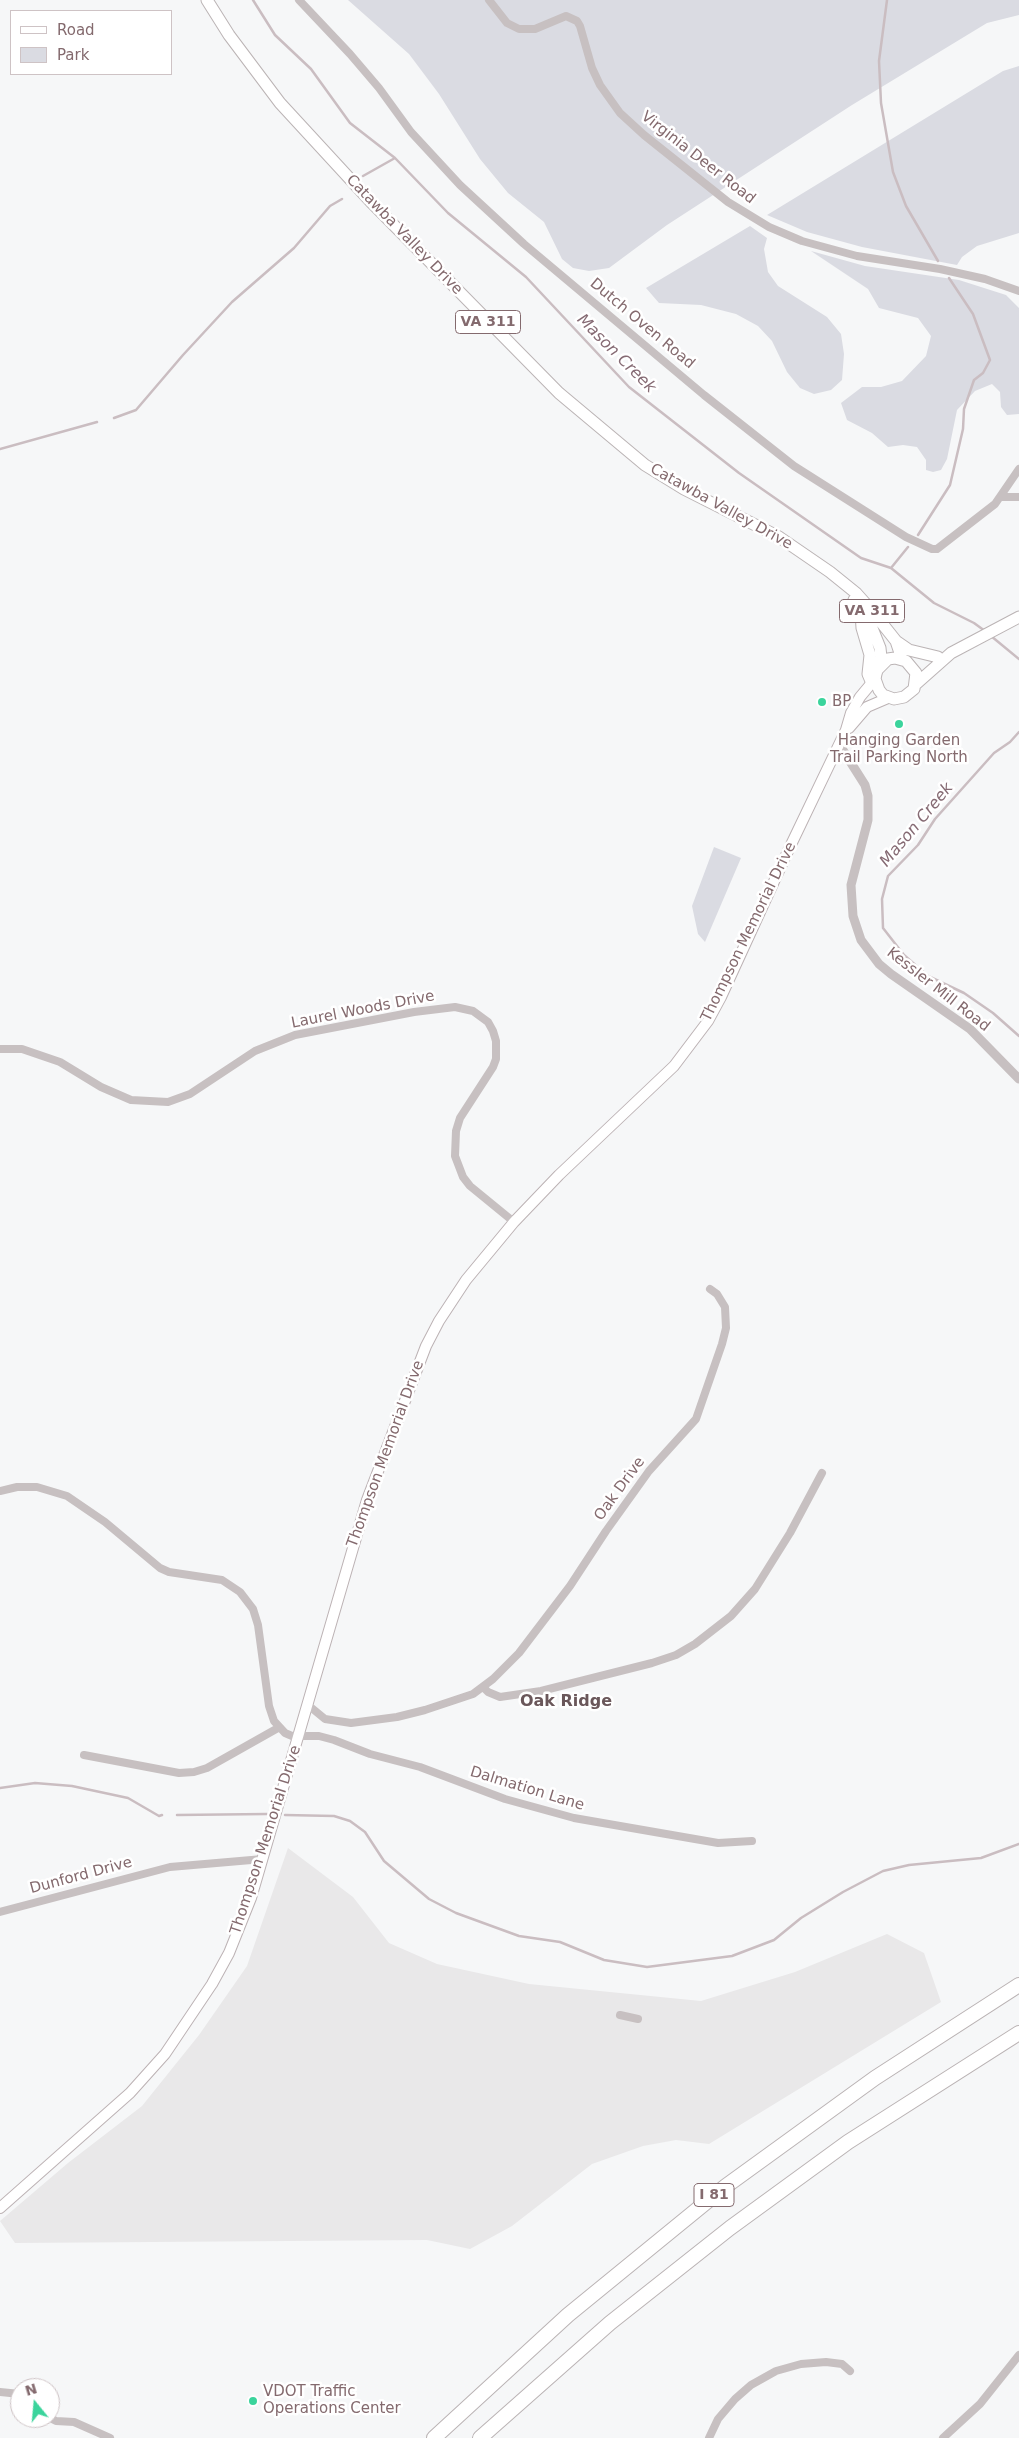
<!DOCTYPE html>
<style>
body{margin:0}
#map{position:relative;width:1019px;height:2438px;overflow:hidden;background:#f6f7f8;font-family:"DejaVu Sans",sans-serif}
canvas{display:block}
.legend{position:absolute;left:10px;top:10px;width:162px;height:65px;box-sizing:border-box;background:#fff;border:1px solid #cec3c5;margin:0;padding:6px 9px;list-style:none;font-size:15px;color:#846a6e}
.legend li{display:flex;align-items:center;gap:10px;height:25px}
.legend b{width:25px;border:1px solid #cec3c5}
.north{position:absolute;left:10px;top:2378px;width:50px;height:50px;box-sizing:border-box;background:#fff;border:1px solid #cec3c5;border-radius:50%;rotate:343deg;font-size:14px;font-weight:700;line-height:20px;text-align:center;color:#846a6e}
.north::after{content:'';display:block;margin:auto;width:18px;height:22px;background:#3bd49c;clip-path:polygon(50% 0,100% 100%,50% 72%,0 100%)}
</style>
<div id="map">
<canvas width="1019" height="2438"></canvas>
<ul class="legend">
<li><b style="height:6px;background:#fff"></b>Road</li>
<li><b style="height:14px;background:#dadbe2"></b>Park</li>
</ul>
<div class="north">N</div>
</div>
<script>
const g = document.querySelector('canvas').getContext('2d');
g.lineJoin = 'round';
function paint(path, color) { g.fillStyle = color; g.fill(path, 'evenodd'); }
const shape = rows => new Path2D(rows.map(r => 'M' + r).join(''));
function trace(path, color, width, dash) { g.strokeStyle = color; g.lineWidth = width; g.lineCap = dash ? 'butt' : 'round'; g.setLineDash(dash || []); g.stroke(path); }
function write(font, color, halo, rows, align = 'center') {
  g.font = font + ' "DejaVu Sans",sans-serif'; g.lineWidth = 5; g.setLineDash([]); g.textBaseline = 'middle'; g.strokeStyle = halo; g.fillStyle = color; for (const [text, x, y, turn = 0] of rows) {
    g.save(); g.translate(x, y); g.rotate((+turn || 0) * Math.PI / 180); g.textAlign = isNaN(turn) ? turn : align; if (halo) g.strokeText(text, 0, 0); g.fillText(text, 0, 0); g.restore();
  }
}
paint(shape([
 [288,1848,353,1897,389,1943,437,1964,529,1984,701,2001,795,1972,887,1934,924,1953,941,2002,709,2144,676,2140,643,2146,592,2164,512,2226,470,2249,427,2240,15,2243,0,2221,68,2163,142,2106,199,2035,247,1966]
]), '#e9e8e9');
paint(shape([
 [348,0,1019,0,1019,15,987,23,852,105,667,225,609,268,589,271,573,268,562,259,544,222,508,193,480,159,439,94,409,54],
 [1019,66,1019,233,977,246,962,257,957,265,862,247,807,232,767,215,1003,71],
 [750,226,767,238,764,249,768,272,778,286,827,317,841,334,844,354,842,380,831,390,814,394,800,388,787,372,772,341,758,326,736,314,701,305,659,303,646,288],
 [811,251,865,266,959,280,1006,295,1019,308,1019,414,1007,415,1001,407,1000,392,992,384,975,391,957,410,947,459,941,470,933,472,926,470,926,460,917,447,903,445,888,447,872,433,847,420,841,403,862,387,881,387,902,381,926,356,931,336,918,318,879,308,868,289],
 [714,847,741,858,705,942,698,934,692,906]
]), '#dadbe2');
trace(shape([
 [253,0,275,35,311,69,350,123,395,158,448,213,526,277,629,387,739,473,861,558,891,568,934,603,974,623,985,631],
 [887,0,879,61,881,103,893,172,906,206,938,261],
 [363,176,395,158],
 [114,418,136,410,183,355,232,302,294,248,330,206,342,199],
 [0,449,97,422],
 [918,535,950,485,963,429,964,409,974,380,983,373,990,360,973,314,949,278],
 [891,568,908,547],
 [991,636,1019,659],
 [1019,732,1010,742,994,753,935,819,918,845,888,876,882,899,883,928,904,955,928,976,964,993,993,1013,1019,1036],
 [0,1788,35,1783,72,1786,128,1798,159,1816,162,1815],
 [177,1815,267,1814],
 [285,1815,334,1816,350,1821,365,1832,384,1861,429,1899,456,1913,519,1936,560,1942,604,1960,647,1967,732,1956,774,1940,801,1918,843,1892,883,1871,909,1865,981,1858,1019,1844]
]), '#cabdc1', 2.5);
const secondary = shape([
 [849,728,867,707,888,698],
 [0,2208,130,2093,165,2054,212,1984,229,1953,251,1898,367,1500,426,1346,439,1321,466,1280,514,1222,559,1175,674,1066,708,1021,721,997,788,851,846,730,851,713,860,697,875,679]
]);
const primary = shape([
 [207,0,229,35,280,103,373,204,559,393,645,465,684,489,779,537,830,572,856,593,873,612,896,641,902,659],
 [854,600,872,628,880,648,881,657,876,674,875,679,879,690,883,695,894,699,904,697,914,689,916,673,906,661,895,658,888,659,878,669],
 [861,612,862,628,870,655,868,674,871,681],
 [896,641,909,650,938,657],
 [916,684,951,653,1019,617]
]);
const motorway = shape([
 [434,2438,568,2315,726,2186,875,2078,1019,1985],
 [480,2438,610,2323,730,2228,848,2142,1019,2033]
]);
trace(secondary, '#bcb2b4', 12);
trace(primary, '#bbb4b5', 13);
trace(motorway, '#bab3b4', 16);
trace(shape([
 [299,0,350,54,379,88,411,132,460,185,524,244,704,395,794,466,906,537,932,549,937,549,995,504,1019,469],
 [489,0,507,23,519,29,535,29,566,16,577,21,580,26,592,68,600,85,620,113,644,135,728,202,769,227,802,241,857,256,940,269,985,279,1019,291],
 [1001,497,1019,497],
 [0,1049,22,1049,60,1062,101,1087,131,1100,168,1102,190,1094,255,1051,295,1035,414,1012,455,1007,473,1011,488,1022,493,1031,496,1041,496,1059,493,1067,460,1118,456,1131,455,1156,463,1177,470,1186,514,1222],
 [0,1491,17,1487,37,1487,67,1496,105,1522,160,1568,169,1572,222,1580,240,1592,253,1609,258,1625,269,1706,274,1721,285,1733,292,1736,319,1736,334,1740,370,1754,420,1767,505,1799,574,1818,718,1843,752,1841],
 [483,1687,488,1692,500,1697,541,1691,652,1663,676,1655,695,1644,731,1616,755,1589,790,1533,822,1473],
 [308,1705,325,1719,351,1723,397,1717,425,1710,473,1694,493,1679,519,1653,570,1586,606,1531,649,1471,696,1419,722,1344,726,1328,725,1307,717,1294,710,1289],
 [84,1755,179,1773,194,1772,207,1768,278,1728],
 [0,1912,170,1867,263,1859],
 [620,2015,638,2019],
 [0,2392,20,2394],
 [50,2418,56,2421,74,2422,110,2438],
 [709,2438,718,2419,735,2399,751,2385,776,2371,801,2364,826,2362,842,2364,850,2371],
 [943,2438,980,2404,1019,2355]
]), '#c7c0c1', 8);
trace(shape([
 [839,744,865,785,868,796,868,820,851,885,853,916,861,940,879,964,891,974,970,1029,1019,1079]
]), '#c7c0c1', 9);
trace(secondary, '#fff', 10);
trace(primary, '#fff', 11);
trace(motorway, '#fff', 14);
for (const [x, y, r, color] of [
 [822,702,5,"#3bd49c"],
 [899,724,5,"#3bd49c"],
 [253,2401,5,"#3bd49c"]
]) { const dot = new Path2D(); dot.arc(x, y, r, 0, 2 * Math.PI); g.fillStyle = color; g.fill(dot); trace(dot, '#fff', 2); }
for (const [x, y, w] of [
 [488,322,65],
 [872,611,65],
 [714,2195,40]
]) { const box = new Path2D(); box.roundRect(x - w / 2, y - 11.5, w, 23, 4); g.fillStyle = '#fff'; g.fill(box); trace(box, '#846a6e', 1); }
write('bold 14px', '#846a6e', null, [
 ["VA 311",488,322],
 ["VA 311",872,611],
 ["I 81",714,2195]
]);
write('15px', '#846a6e', '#fff', [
 ["Virginia Deer Road",698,158,38],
 ["Catawba Valley Drive",404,235,46],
 ["Dutch Oven Road",642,324,40],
 ["Catawba Valley Drive",721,507,29],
 ["Thompson Memorial Drive",749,932,-64],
 ["Kessler Mill Road",938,990,38],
 ["Laurel Woods Drive",363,1010,-11],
 ["Thompson Memorial Drive",386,1454,-70],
 ["Oak Drive",620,1489,-54],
 ["Dalmation Lane",527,1789,17],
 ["Thompson Memorial Drive",266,1840,-72],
 ["Dunford Drive",81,1876,-15]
]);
write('15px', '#846a6e', '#fff', [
 ["BP",832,702],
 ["Hanging Garden",899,741,"center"],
 ["Trail Parking North",899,758,"center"],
 ["VDOT Traffic",263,2392],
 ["Operations Center",263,2409]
], 'left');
write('italic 16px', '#866b74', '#fff', [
 ["Mason Creek",616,354,45],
 ["Mason Creek",917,825,-50]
]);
write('bold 16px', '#6a575a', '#fff', [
 ["Oak Ridge",566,1702]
]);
</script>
